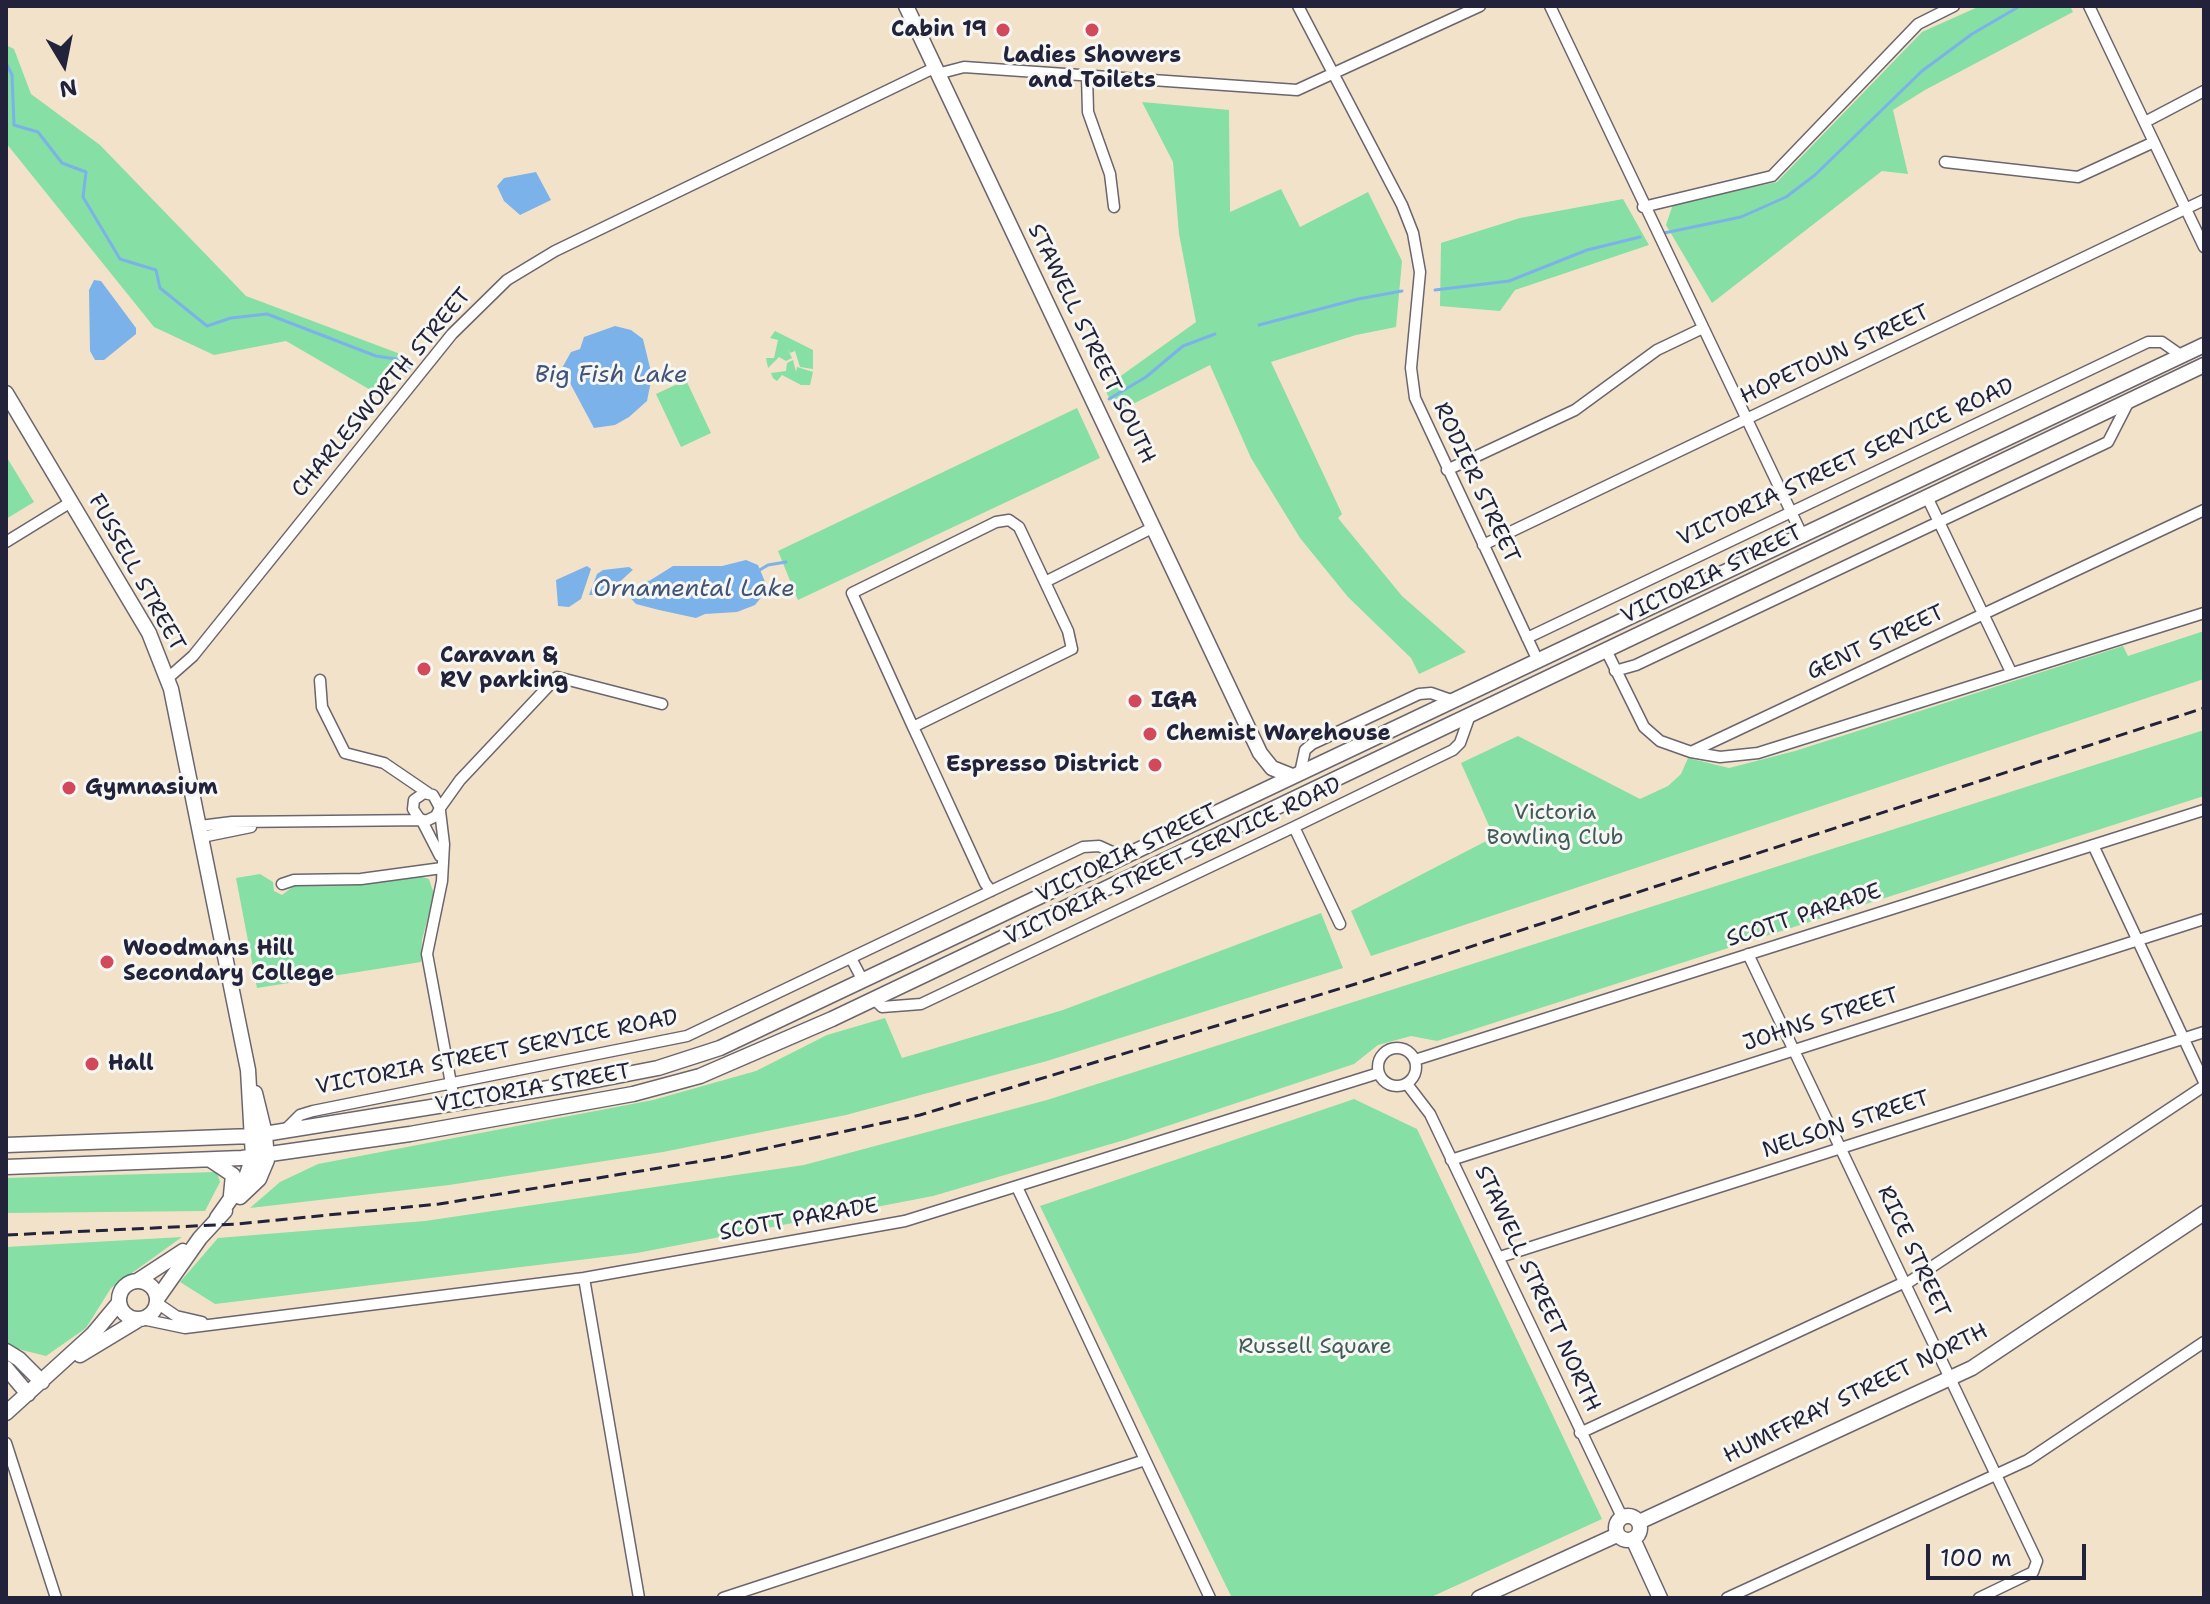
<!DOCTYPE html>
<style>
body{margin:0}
#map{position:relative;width:2210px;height:1604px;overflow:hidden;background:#f3e2ca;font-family:"Shantell Sans",sans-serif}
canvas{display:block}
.frame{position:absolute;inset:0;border:8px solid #22223b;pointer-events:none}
.north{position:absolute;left:24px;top:24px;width:80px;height:80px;-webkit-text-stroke:6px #f6f6f2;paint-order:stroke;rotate:170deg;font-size:22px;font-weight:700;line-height:32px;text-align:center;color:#22223b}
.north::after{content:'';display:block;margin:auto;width:28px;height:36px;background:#22223b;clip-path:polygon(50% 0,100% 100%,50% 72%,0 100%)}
.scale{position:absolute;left:1926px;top:1544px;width:160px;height:36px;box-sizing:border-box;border:4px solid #22223b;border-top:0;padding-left:10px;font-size:24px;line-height:28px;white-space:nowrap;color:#22223b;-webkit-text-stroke:6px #f6f6f2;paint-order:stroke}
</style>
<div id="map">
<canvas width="2210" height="1604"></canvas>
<div class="frame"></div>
<div class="north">N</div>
<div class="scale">100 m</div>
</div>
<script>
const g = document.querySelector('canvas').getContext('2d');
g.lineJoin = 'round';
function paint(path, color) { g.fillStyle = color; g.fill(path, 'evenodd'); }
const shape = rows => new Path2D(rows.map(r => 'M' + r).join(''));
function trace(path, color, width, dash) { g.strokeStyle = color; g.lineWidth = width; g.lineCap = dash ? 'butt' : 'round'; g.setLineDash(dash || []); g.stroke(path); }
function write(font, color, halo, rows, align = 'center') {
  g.font = font + ' "Shantell Sans",sans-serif'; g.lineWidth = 6; g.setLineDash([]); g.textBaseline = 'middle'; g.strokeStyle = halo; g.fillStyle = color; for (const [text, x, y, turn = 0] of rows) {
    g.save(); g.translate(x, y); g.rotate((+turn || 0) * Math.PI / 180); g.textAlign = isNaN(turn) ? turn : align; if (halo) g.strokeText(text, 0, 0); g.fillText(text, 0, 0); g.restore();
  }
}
paint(shape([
 [1980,6,2070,6,2073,12,1925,90,1893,110,1908,174,1882,171,1712,303,1666,225,1673,204,1777,182,1922,32],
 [6,45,14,49,31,94,100,145,246,296,403,355,374,392,286,341,214,355,154,327,6,143],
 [1142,102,1229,110,1230,212,1281,189,1300,227,1368,192,1402,261,1396,327,1356,335,1271,362,1342,514,1338,518,1402,596,1466,652,1419,674,1411,658,1348,597,1300,538,1251,458,1210,365,1117,412,1104,388,1196,322,1179,234,1173,162],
 [1623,199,1649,245,1515,290,1500,311,1440,306,1441,243,1520,218],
 [775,331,813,350,813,369,800,367,795,351,790,353,787,348,792,358,786,361,779,357,768,368,766,358,774,358,778,340,770,338],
 [793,360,796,372,797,367,813,372,810,385,801,385,782,375,777,381,773,378,771,373,786,371,787,363],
 [686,380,711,433,681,447,656,394],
 [1077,408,1100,458,798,600,778,551],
 [6,456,34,502,6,519],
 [2204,631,2204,679,1371,956,1351,911,1494,837,1461,763,1518,736,1640,799,1668,786,1681,774,1688,758,1729,768,1795,751,2123,646,2128,656],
 [2204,730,2204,796,1437,1041,1411,1036,1378,1045,1354,1064,1128,1139,933,1196,637,1253,215,1304,180,1282,218,1238,425,1221,804,1165,1047,1100],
 [260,874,273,882,274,891,282,895,295,885,358,885,419,876,429,879,434,894,422,940,421,962,257,988,236,878],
 [1321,913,1343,968,1047,1061,846,1115,663,1152,449,1185,250,1208,280,1182,318,1164,653,1100,756,1071,827,1035,885,1018,902,1058,1063,1010],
 [1354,1099,1417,1129,1602,1519,1429,1598,1232,1598,1040,1206],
 [217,1172,220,1182,205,1211,6,1213,6,1178],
 [182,1237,111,1288,86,1328,46,1356,6,1346,6,1247]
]), '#86dfa4');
paint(shape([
 [536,172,551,200,520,215,504,201,497,186,504,178],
 [94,280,101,281,136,328,136,334,104,360,95,360,90,351,89,290],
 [615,326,631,330,643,339,652,376,647,401,629,417,615,425,594,428,562,368,571,352,580,349,584,337],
 [746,560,758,565,768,589,755,605,737,612,705,614,696,618,659,610,636,604,616,583,606,585,598,595,589,595,597,574,603,570,629,567,649,581,673,566,722,566],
 [587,566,591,569,581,599,569,607,558,606,556,580]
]), '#7bb2ea');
paint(shape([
 [637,566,652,577,628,598,613,588]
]), '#f3e2ca');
trace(shape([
 [6,63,12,75,14,125,38,132,62,163,86,172,83,197,120,259,156,270,160,288,207,326,231,318,267,314,376,356,396,359,410,368],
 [1664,233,1741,217,1786,197,1815,175,1922,71,1972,34,2020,6],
 [1435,290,1509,281,1587,250,1640,237],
 [1259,325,1358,299,1402,291],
 [1109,399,1146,377,1183,346,1215,334],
 [758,571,768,565,786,562]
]), '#7bb2ea', 3);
const street = shape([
 [1298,6,1402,205,1413,233,1420,272,1411,368,1415,398,1538,661],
 [1550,6,1803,537],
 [2089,6,2204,247],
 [937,74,964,67,1297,90,1480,6],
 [1087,75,1088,112,1110,174,1114,207],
 [2145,122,2204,91],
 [1945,162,2078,177,2154,142],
 [1643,207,1772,176,1918,24,1954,6],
 [1447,470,1575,410,1657,350,1703,328],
 [1927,497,2011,672],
 [6,542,71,502],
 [1483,545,2204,200],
 [1045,582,1154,527],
 [1527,638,2148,342,2162,342,2182,356],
 [1606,650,1644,727,1660,741,1691,752,2204,510],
 [1615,671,1636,665,2108,442,2129,401],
 [168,678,193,656,452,334,507,280,555,251,934,68],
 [320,680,322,707,345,753,384,763,428,793],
 [913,727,1072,649,1068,631,1019,527,1009,520,996,522,852,593,913,727,921,744,985,883,991,891],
 [1691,752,1720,757,1758,753,2204,613],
 [1300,773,1305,750,1312,744,1419,694,1431,693,1451,700],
 [440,808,460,780,557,677,662,704],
 [440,811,444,844,442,881,427,954,455,1105],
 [421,819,440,856],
 [200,826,232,822,428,820,436,816,440,808,433,795,424,793,414,800,413,809,419,818],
 [1294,827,1340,924],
 [202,837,251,827],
 [2093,845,2204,1082],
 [282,884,294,880,361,879,442,868],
 [1748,954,2037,1561,2033,1572,1979,1598],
 [852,960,863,981],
 [874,999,882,1007,921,1004,1294,827,1453,750,1460,743,1470,715],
 '1378 1067a19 19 0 1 1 38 0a19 19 0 1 1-38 0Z',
 [1415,1060,2204,810],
 [1407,1084,1430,1114,1622,1517],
 [284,1131,300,1115,313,1111,687,1036,1083,847,1099,846,1121,856],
 [1451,1160,2204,919],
 [1017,1187,1210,1598],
 [1500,1257,2204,1032],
 [584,1278,639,1598],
 [1906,1284,2204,1086],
 [157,1303,176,1316,202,1322],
 [142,1319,185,1328,584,1278,905,1221,1379,1073],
 [1580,1433,1905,1282],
 [6,1443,56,1598],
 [723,1598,1145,1460],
 [1727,1598,2028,1460,2204,1342]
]);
const secondary = shape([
 [906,6,1260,753,1272,768,1292,776],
 [6,393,149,633,171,689,248,1070,253,1157,246,1177,217,1218],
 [6,1145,252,1136,586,1082,658,1068,720,1048,2204,345],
 [212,1161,233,1175,231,1195],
 [6,1167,242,1158,410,1134,633,1094,700,1076,832,1019,2204,365],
 [240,1197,259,1179,267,1160,265,1134,255,1093],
 '119 1300a19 19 0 1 1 38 0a19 19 0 1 1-38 0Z',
 [137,1281,183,1251],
 [157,1299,200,1238,225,1211],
 [6,1351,19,1359,42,1382],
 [80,1355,138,1320],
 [6,1368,28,1394],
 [6,1413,93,1334,118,1304],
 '1616 1528a12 12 0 1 1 24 0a12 12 0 1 1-24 0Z',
 [1639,1522,1972,1368,2204,1213],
 [1633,1539,1660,1598],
 [1479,1598,1617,1535]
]);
trace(street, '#6b656d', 13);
trace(secondary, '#6b656d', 17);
trace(street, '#fff', 10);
trace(secondary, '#fff', 14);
trace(shape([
 [6,1235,237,1224,439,1204,726,1157,920,1115,1362,982,2204,708]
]), '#22223b', 3, [12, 6]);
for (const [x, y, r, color] of [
 [1003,30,8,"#d1495b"],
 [1092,30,8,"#d1495b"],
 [424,669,8,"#d1495b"],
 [1135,701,8,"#d1495b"],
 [1150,734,8,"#d1495b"],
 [1155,765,8,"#d1495b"],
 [69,788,8,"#d1495b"],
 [107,962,8,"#d1495b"],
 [92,1064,8,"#d1495b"]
]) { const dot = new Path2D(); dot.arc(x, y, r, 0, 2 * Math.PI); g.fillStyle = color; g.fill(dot); trace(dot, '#f6f6f2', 3); }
write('bold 22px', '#22223b', '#f6f6f2', [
 ["Cabin 19",987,30,"right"],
 ["Ladies Showers",1092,56,"center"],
 ["and Toilets",1092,81,"center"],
 ["Caravan &",440,656],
 ["RV parking",440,681],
 ["IGA",1151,701],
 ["Chemist Warehouse",1166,734],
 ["Espresso District",1139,765,"right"],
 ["Gymnasium",85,788],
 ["Woodmans Hill",123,949],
 ["Secondary College",123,974],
 ["Hall",108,1064]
], 'left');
write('22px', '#22223b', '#f6f6f2', [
 ["STAWELL STREET SOUTH",1091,344,64],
 ["HOPETOUN STREET",1835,355,-25],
 ["CHARLESWORTH STREET",382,393,-50],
 ["VICTORIA STREET SERVICE ROAD",1846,463,-25],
 ["RODIER STREET",1476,483,65],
 ["FUSSELL STREET",136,573,61],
 ["VICTORIA STREET",1712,575,-26],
 ["GENT STREET",1876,643,-25],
 ["VICTORIA STREET",1127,854,-26],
 ["VICTORIA STREET SERVICE ROAD",1173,862,-25],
 ["SCOTT PARADE",1804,916,-18],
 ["JOHNS STREET",1821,1020,-18],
 ["VICTORIA STREET SERVICE ROAD",497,1053,-11],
 ["VICTORIA STREET",533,1089,-10],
 ["NELSON STREET",1846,1125,-18],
 ["SCOTT PARADE",799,1220,-10],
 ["RICE STREET",1913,1252,65],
 ["STAWELL STREET NORTH",1537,1289,65],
 ["HUMFFRAY STREET NORTH",1856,1394,-26]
]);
write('22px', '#405b5a', '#f6f6f2', [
 ["Victoria",1555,813],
 ["Bowling Club",1555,838],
 ["Russell Square",1315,1347]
]);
write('italic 24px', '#415478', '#f6f6f2', [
 ["Big Fish Lake",611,376],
 ["Ornamental Lake",694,590]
]);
</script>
